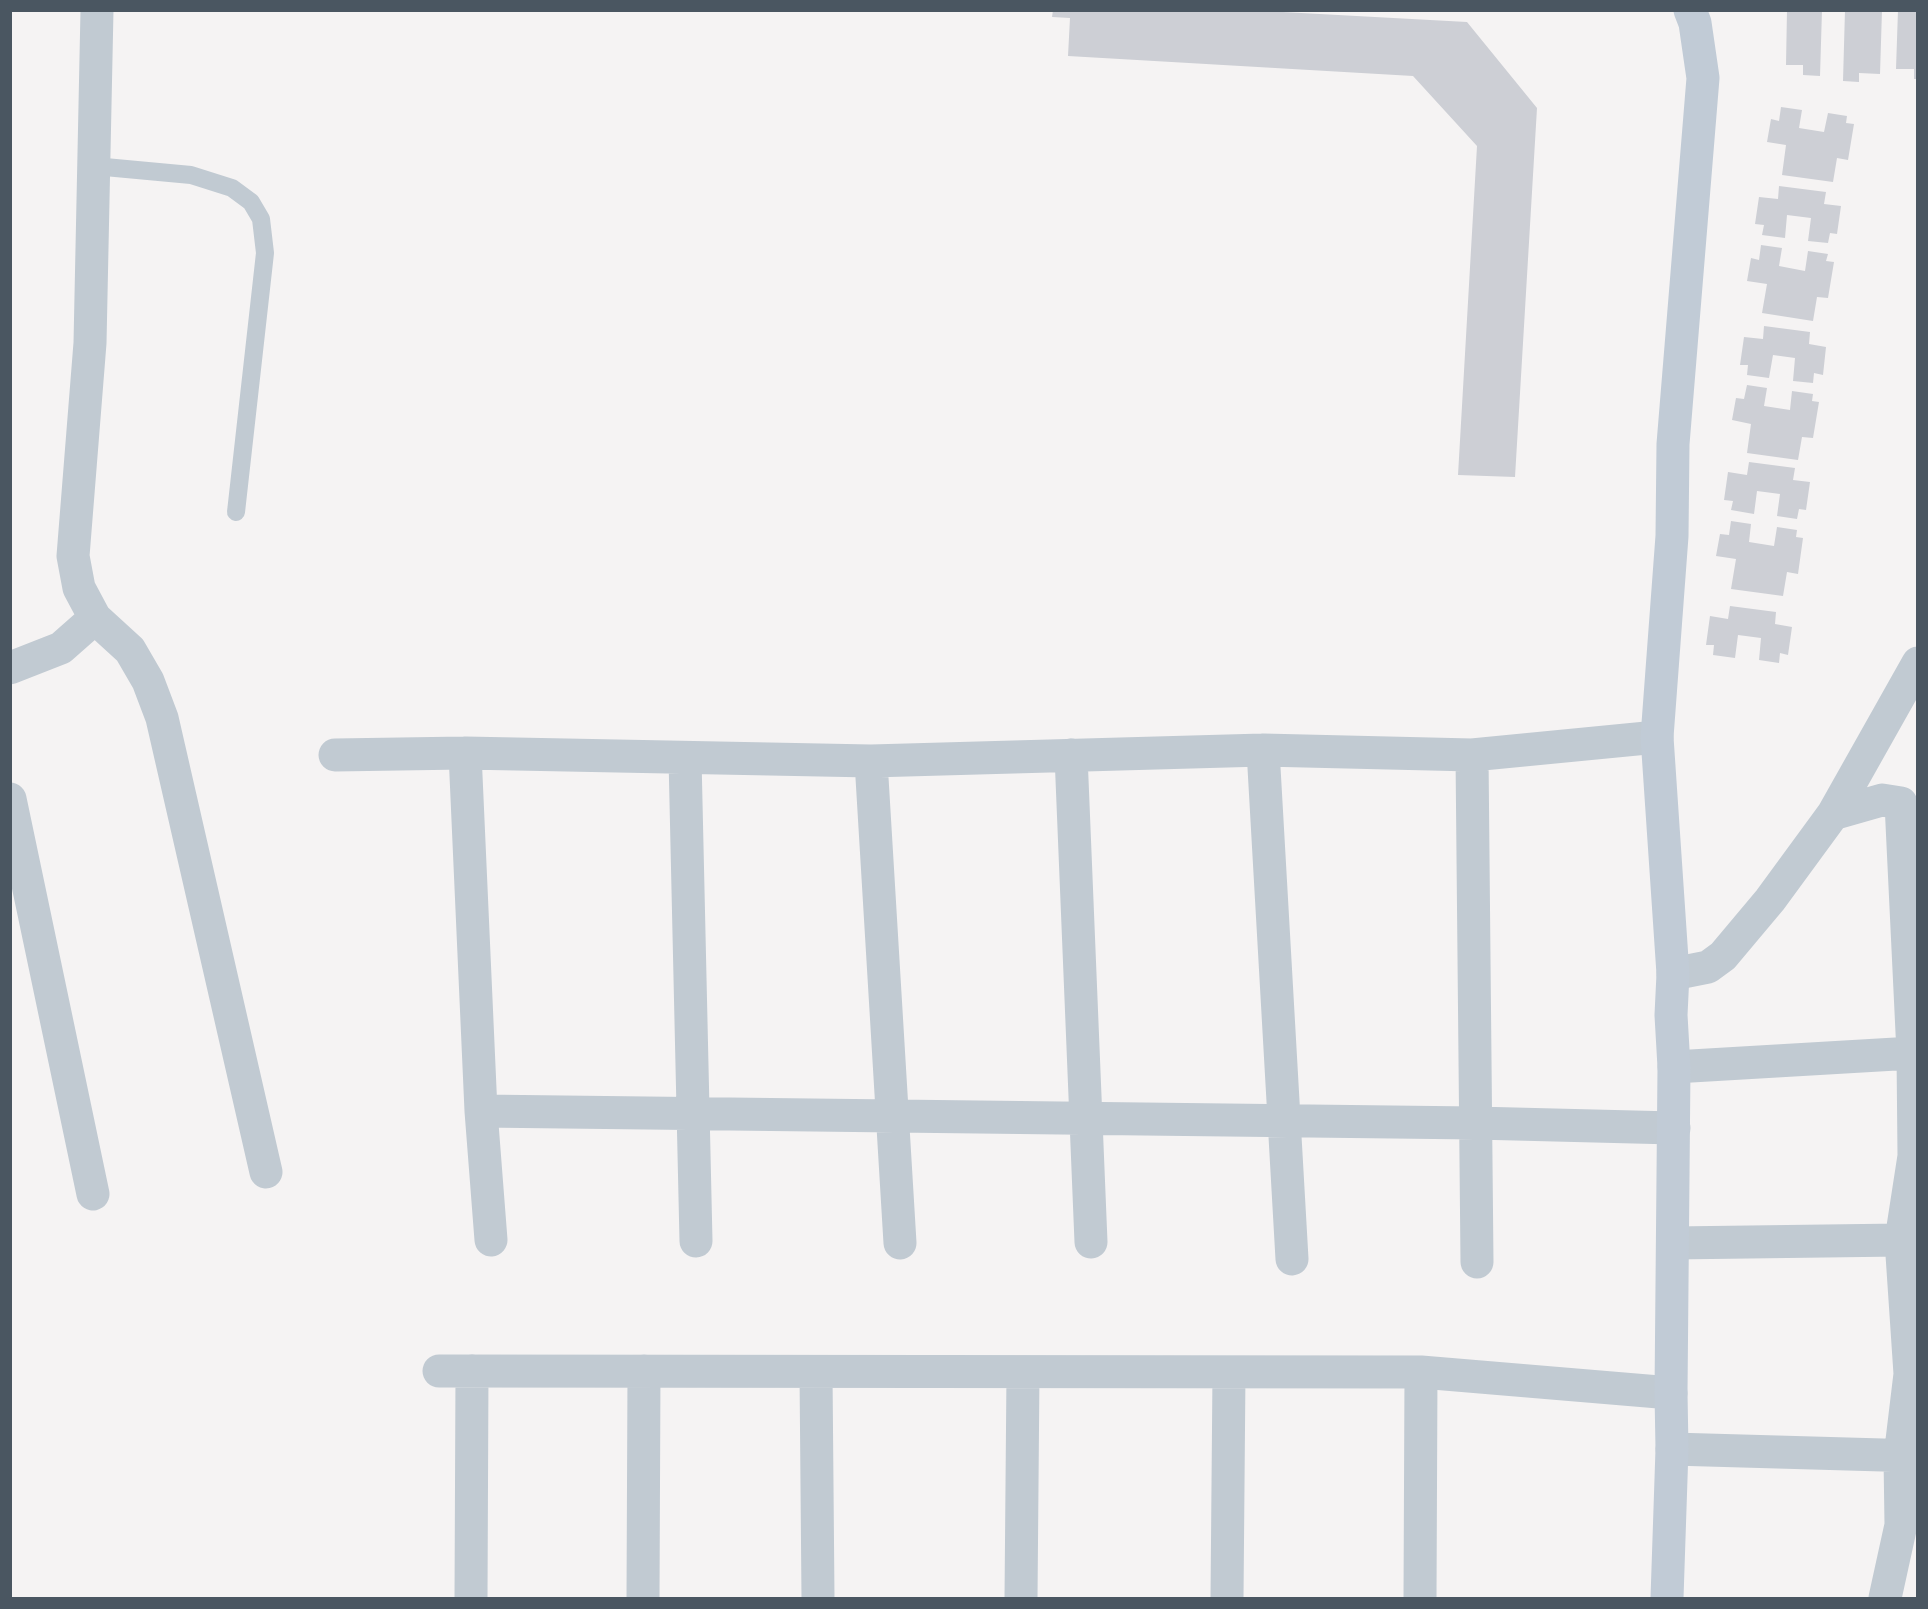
<!DOCTYPE html>
<style>
body{margin:0}
#map{position:relative;width:1928px;height:1609px;overflow:hidden;background:#f5f3f3;font-family:Signika,sans-serif}
canvas{display:block}
.frame{position:absolute;inset:0;border:12px solid #4a5661;pointer-events:none}
</style>
<div id="map">
<canvas width="1928" height="1609"></canvas>
<div class="frame"></div>
</div>
<script>
const g = document.querySelector('canvas').getContext('2d');
g.lineJoin = 'round';
function paint(path, color) { g.fillStyle = color; g.fill(path, 'evenodd'); }
const shape = rows => new Path2D(rows.map(r => 'M' + r).join(''));
function trace(path, color, width, dash) { g.strokeStyle = color; g.lineWidth = width; g.lineCap = dash ? 'butt' : 'round'; g.setLineDash(dash || []); g.stroke(path); }
paint(shape([
 [1053,10,1246,10,1467,22,1537,108,1515,477,1458,475,1477,146,1413,76,1068,56,1070,18,1052,17],
 [1787,10,1822,10,1820,76,1803,75,1803,65,1786,65],
 [1845,10,1882,10,1880,74,1859,73,1859,82,1843,81],
 [1898,10,1918,10,1918,79,1914,79,1914,69,1896,69],
 [1781,107,1802,110,1799,128,1824,132,1828,113,1847,116,1846,123,1854,124,1848,160,1837,158,1833,182,1782,175,1786,145,1767,142,1771,119,1779,121],
 [1779,186,1826,192,1824,204,1841,206,1837,234,1830,233,1828,243,1808,241,1811,218,1787,215,1785,238,1762,235,1764,225,1755,224,1759,197,1778,199],
 [1761,245,1782,248,1779,266,1805,271,1808,251,1828,254,1826,261,1834,262,1828,298,1817,297,1813,321,1762,313,1767,284,1747,281,1751,258,1759,260],
 [1764,326,1810,332,1809,344,1826,347,1823,375,1814,373,1813,383,1793,381,1795,358,1773,355,1769,378,1747,375,1748,365,1740,365,1744,337,1763,339],
 [1747,385,1767,388,1764,406,1790,410,1792,391,1813,394,1812,401,1819,402,1813,438,1802,437,1798,460,1747,453,1751,424,1732,420,1736,398,1744,399],
 [1749,462,1795,468,1793,480,1810,482,1806,510,1799,509,1797,519,1777,516,1780,494,1757,491,1754,514,1731,510,1733,501,1724,500,1728,472,1747,475],
 [1731,521,1751,524,1749,542,1774,546,1777,527,1797,530,1796,537,1803,538,1798,574,1787,572,1783,596,1731,589,1736,559,1716,556,1720,534,1729,535],
 [1730,606,1776,612,1775,624,1792,627,1788,655,1780,653,1779,663,1759,660,1761,638,1738,635,1735,658,1713,655,1714,645,1706,645,1710,616,1728,619]
]), '#cdcfd5');
trace(shape([
 [94,166,191,175,232,188,251,202,261,219,265,253,236,512]
]), '#c1cad2', 18);
trace(shape([
 [97,10,90,343,73,556,79,588,95,618,130,650,148,681,162,718,266,1172],
 [10,668,61,648,95,618],
 [1263,750,1292,1259],
 [465,753,481,1111,491,1240],
 [335,755,465,753,871,761,1263,750,1472,755,1657,737],
 [1071,755,1091,1242],
 [1472,755,1477,1262],
 [685,758,696,1241],
 [871,761,900,1243],
 [10,799,93,1194],
 [1833,814,1882,800,1901,803,1913,1053,1914,1156,1901,1240,1910,1374,1900,1457,1901,1525,1885,1598],
 [1673,974,1708,967,1723,956,1770,900,1833,814,1918,663],
 [1674,1067,1913,1053],
 [481,1111,1475,1123,1674,1128],
 [1673,1243,1901,1240],
 [439,1371,1421,1372,1671,1393],
 [816,1372,818,1598],
 [1672,1449,1918,1456],
 [471,1598,472,1371],
 [643,1598,644,1371],
 [1021,1598,1023,1372],
 [1227,1598,1229,1372],
 [1420,1598,1421,1372]
]), '#c1cad2', 33);
trace(shape([
 [1667,1598,1672,1449,1671,1393,1674,1067,1671,1015,1673,974,1657,737,1672,536,1673,444,1703,78,1695,23,1690,10]
]), '#c1cbd6', 33);
</script>
